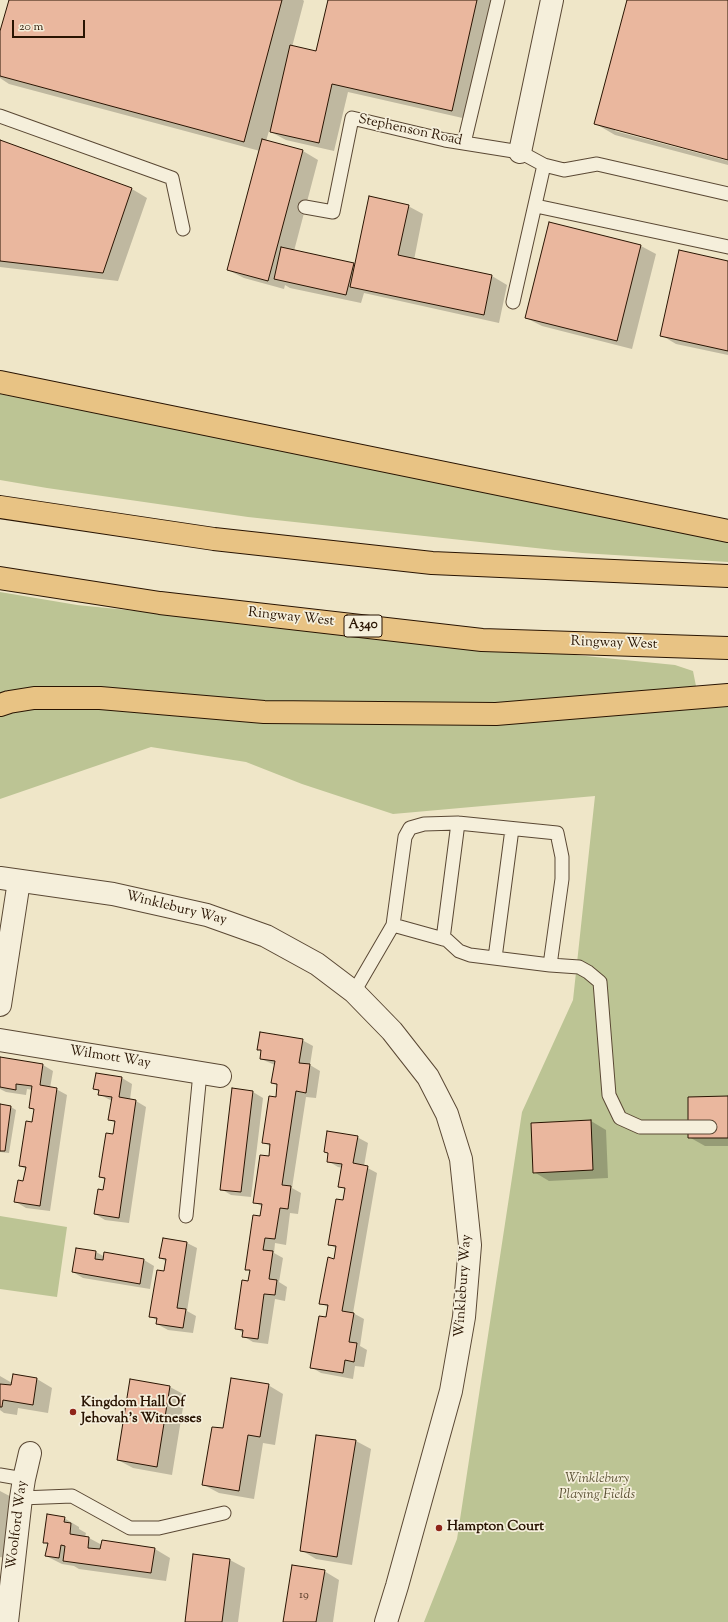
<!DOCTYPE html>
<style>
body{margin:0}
#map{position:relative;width:728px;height:1622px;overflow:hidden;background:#efe6c8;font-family:"Sorts Mill Goudy",serif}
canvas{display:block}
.scale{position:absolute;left:12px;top:20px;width:73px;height:18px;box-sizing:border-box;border:2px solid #291402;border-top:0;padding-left:5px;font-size:12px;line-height:14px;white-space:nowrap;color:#291402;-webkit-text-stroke:3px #f5efdb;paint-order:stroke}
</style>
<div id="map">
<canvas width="728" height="1622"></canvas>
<div class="scale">20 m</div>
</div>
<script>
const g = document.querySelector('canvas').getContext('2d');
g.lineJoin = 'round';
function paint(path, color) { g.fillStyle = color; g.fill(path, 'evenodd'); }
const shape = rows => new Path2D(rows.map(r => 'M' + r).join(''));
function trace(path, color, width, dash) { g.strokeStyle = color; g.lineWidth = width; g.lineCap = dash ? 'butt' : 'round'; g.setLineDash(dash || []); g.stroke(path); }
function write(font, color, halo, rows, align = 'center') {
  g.font = font + ' "Sorts Mill Goudy",serif'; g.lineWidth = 3.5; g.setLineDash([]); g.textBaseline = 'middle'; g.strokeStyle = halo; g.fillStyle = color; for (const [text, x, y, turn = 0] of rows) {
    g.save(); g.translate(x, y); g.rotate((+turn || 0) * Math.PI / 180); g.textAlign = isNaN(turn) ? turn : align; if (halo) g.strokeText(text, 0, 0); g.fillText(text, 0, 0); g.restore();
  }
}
paint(shape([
 [0,394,223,435,600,516,728,542,728,562,582,553,248,517,47,488,0,480],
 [0,592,77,605,675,665,693,671,696,686,728,700,728,1622,424,1622,457,1539,522,1112,573,1000,595,796,393,814,302,784,246,762,151,747,0,799],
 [0,1216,67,1227,57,1297,0,1289]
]), '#bcc494');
paint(shape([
 [10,0,303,0,304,1,292,47,317,52,329,0,494,0,467,119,348,92,334,151,286,140,269,131,266,141,303,151,318,160,294,251,356,266,408,206,423,214,414,260,492,276,507,285,499,323,364,293,361,303,290,288,285,285,284,289,244,278,228,270,260,151,9,84,0,78,0,35],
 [628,0,728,0,728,159,615,129,615,131,728,161,728,165,615,135,596,124],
 [0,141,132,189,147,198,118,281,0,267],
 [641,246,656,254,632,349,542,326,526,318],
 [728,262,728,355,676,344,661,335],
 [302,1040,313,1046,310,1065,320,1071,316,1098,306,1097,292,1188,301,1193,298,1214,290,1213,286,1245,275,1243,274,1253,283,1258,279,1282,287,1287,285,1301,275,1299,268,1344,253,1342,243,1336,243,1333,236,1328,249,1282,251,1272,246,1269,263,1207,254,1202,270,1157,271,1147,263,1142,276,1098,278,1086,272,1083,275,1065,261,1059,262,1051,258,1049],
 [0,1059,43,1065,53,1071,50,1088,56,1089,67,1095,50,1211,26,1208,16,1202,24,1182,26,1169,20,1166,33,1123,35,1110,30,1108,33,1090,27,1089,26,1095,6,1092,0,1089],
 [97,1074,122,1078,132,1084,130,1100,136,1101,146,1107,129,1223,105,1220,95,1214,104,1191,106,1180,100,1177,114,1135,115,1123,109,1119,112,1101,99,1094,100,1092,94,1088],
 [253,1092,263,1098,251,1197,231,1195,221,1189],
 [728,1097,728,1146,705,1146,689,1137],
 [0,1105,11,1107,16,1110,9,1153,0,1152],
 [591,1121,606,1130,608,1178,549,1181,534,1172,532,1124],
 [357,1137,368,1143,364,1166,377,1173,353,1313,364,1319,360,1346,367,1350,364,1367,355,1366,353,1379,321,1373,311,1367,327,1318,329,1308,321,1303,335,1260,337,1249,329,1244,344,1201,346,1190,340,1186,343,1168,338,1167,328,1161,329,1154,325,1152],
 [164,1239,187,1243,197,1248,187,1311,196,1316,193,1333,168,1330,157,1324,158,1321,150,1316,165,1273,167,1262,160,1258],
 [96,1252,105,1257,144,1260,154,1266,150,1289,83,1278,73,1272],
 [0,1376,12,1383,37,1379,52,1388,48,1413,18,1408,17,1415,4,1413,0,1410],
 [268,1385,283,1394,275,1445,263,1443,254,1499,219,1493,204,1485,224,1429],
 [170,1387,185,1395,172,1475,133,1468,118,1460],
 [356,1441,371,1449,352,1565,316,1559,301,1550],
 [0,1491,21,1502,12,1559,0,1557],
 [64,1518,79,1527,79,1529,86,1533,85,1537,89,1538,102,1545,155,1549,170,1558,166,1581,79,1569,74,1566,62,1564,46,1556,48,1545,44,1542],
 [230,1560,245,1568,238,1622,186,1622],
 [324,1571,339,1580,333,1622,284,1622]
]), '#0003');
const building = shape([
 [9,0,282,0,244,142,0,76,0,31,9,0],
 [328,0,477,0,452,111,332,84,319,143,270,132,290,45,316,51,328,0],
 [627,0,728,0,728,160,594,124,627,0],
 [262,139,303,150,268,281,227,270,262,139],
 [0,140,132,188,103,273,0,261,0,140],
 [369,196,409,205,398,255,492,275,484,315,350,287,369,196],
 [549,222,641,245,617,341,525,318,549,222],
 [281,247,354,263,346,295,274,279,281,247],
 [679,250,728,261,728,351,660,336,679,250],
 [260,1032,303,1039,299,1063,310,1064,306,1093,296,1091,282,1185,291,1186,288,1209,280,1208,275,1239,265,1238,263,1250,273,1251,269,1279,277,1280,275,1295,264,1294,258,1339,242,1337,243,1330,235,1329,242,1280,248,1281,250,1270,245,1270,253,1215,260,1216,262,1204,253,1203,260,1155,269,1156,270,1144,262,1143,269,1096,276,1097,277,1084,271,1083,275,1061,260,1059,261,1050,257,1050,260,1032],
 [0,1057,43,1064,40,1085,57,1088,40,1206,14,1202,18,1180,23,1181,26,1167,19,1166,26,1121,32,1122,34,1109,29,1108,32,1086,16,1084,16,1090,0,1087,0,1057],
 [96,1073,122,1077,119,1097,136,1100,119,1218,94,1214,98,1189,103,1190,105,1178,99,1177,106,1133,113,1134,115,1121,108,1120,112,1097,98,1095,99,1090,93,1089,96,1073],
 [232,1088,253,1091,241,1192,220,1190,232,1088],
 [728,1096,728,1138,688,1138,688,1097,728,1096],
 [0,1104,11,1106,5,1151,0,1151,0,1104],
 [591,1120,593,1170,533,1173,531,1123,591,1120],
 [327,1131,358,1136,353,1163,368,1166,342,1311,354,1313,349,1342,357,1343,354,1362,345,1360,343,1373,310,1368,319,1316,326,1317,328,1305,319,1304,328,1257,334,1259,336,1246,328,1245,336,1199,343,1200,345,1188,338,1187,342,1164,327,1162,328,1153,324,1152,327,1131],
 [163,1238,187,1242,177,1308,186,1309,183,1328,156,1324,157,1318,149,1317,157,1270,164,1271,166,1259,159,1258,163,1238],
 [76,1248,96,1251,95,1259,103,1260,104,1252,144,1259,140,1284,72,1272,76,1248],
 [13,1374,37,1378,33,1405,3,1400,2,1407,0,1407,0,1384,11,1385,13,1374],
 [231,1378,269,1384,260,1437,248,1435,239,1491,202,1485,212,1427,223,1428,231,1378],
 [130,1379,170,1386,157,1467,117,1460,130,1379],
 [316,1435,356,1440,337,1557,300,1551,316,1435],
 [47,1514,65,1517,64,1522,71,1523,70,1534,89,1537,88,1548,100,1549,102,1540,155,1548,151,1573,63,1561,65,1546,61,1545,59,1558,45,1556,48,1543,43,1543,47,1514],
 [193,1554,230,1559,222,1622,185,1622,193,1554],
 [292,1565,325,1570,316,1622,283,1622,292,1565]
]);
paint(building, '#eab79e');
trace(building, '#291402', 1);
const service = shape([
 [0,116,172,178,183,229],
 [464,143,498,0],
 [536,206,728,247],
 [305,207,333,212,352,118,445,140,520,152,544,165,564,170,597,164,728,194],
 [513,302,544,165],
 [443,939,458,823],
 [495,958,512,829],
 [550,965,579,967,588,972,600,982,609,1095,620,1118,640,1127,710,1127],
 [354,992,393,925,405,837,410,828,424,824,458,823,557,833,562,857,562,879,550,965,470,955,459,951,447,940,393,925],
 [186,1216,200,1073],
 [0,1475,24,1479],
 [21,1498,72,1496,130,1528,159,1528,224,1513]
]);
const minor = shape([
 [520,152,552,0],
 [0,1005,19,881],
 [0,1040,220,1076],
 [7,1622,21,1498,24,1479,30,1453]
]);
const tertiary = shape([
 [0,878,113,894,207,915,266,936,317,964,354,992,392,1031,428,1077,447,1114,461,1159,470,1245,464,1317,451,1391,397,1586,386,1622]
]);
const primary = shape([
 [0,382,728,531],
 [0,507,214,539,432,563,728,576],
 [0,578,160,603,482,640,728,648],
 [0,705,9,702,34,698,100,698,264,712,496,714,728,695]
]);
trace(service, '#5a4834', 15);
trace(minor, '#5a4834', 24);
trace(tertiary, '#5a4834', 24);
trace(primary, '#291402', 24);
trace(service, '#f5efdb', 13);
trace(minor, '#f5efdb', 22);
trace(tertiary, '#f5efdb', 22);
trace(primary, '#e8c384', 22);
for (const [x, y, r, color] of [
 [73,1412,4,"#8f2418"],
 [439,1528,4,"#8f2418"]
]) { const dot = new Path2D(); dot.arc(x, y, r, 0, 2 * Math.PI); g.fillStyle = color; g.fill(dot); trace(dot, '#f5efdb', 1.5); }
write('12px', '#593d29', null, [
 ["19",304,1596]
]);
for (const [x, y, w] of [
 [363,626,38]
]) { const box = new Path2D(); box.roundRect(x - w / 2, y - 11, w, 22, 3); g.fillStyle = '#f5efdb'; g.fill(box); trace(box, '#291402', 1); }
write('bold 13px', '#291402', null, [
 ["A340",363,626]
]);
write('14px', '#291402', '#f5efdb', [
 ["Stephenson Road",410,131,12],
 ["Ringway West",291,618,6],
 ["Ringway West",614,644,2],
 ["Winklebury Way",176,909,14],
 ["Wilmott Way",110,1058,9],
 ["Winklebury Way",464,1286,-86],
 ["Woolford Way",18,1525,-83]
]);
write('bold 14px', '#291402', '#f5efdb', [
 ["Kingdom Hall Of",81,1404],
 ["Jehovah's Witnesses",81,1420],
 ["Hampton Court",447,1528]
], 'left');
write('italic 14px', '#5c5235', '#f5efdb', [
 ["Winklebury",597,1480],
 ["Playing Fields",597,1496]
]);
</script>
